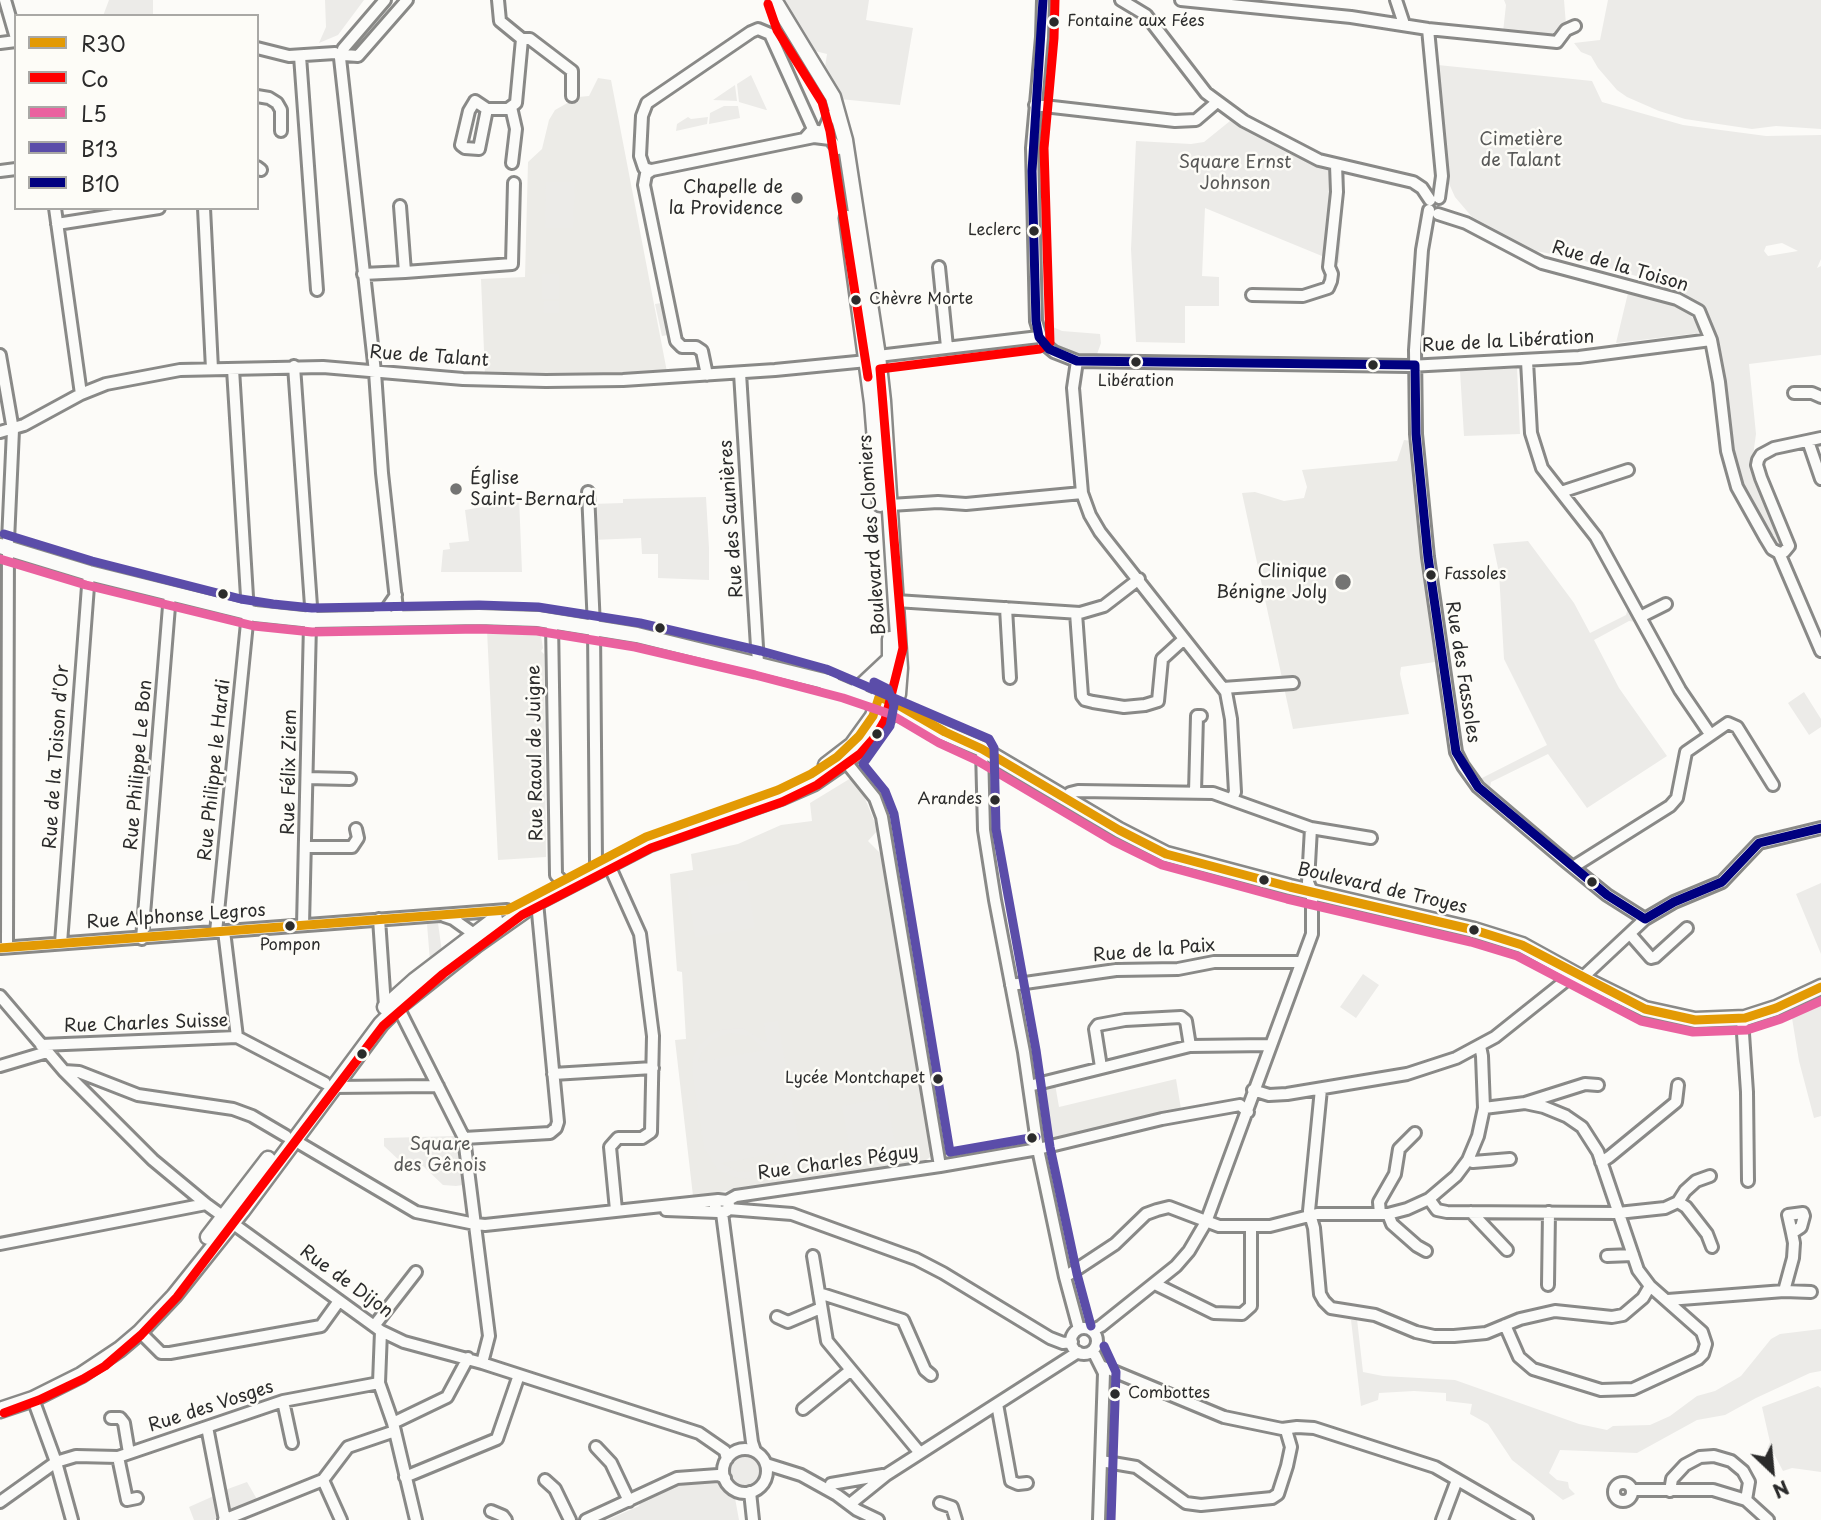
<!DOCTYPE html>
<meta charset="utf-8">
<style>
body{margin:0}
#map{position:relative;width:1821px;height:1520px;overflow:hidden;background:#fcfbf8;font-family:"Playpen Sans",sans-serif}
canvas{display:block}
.legend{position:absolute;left:14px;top:14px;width:245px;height:196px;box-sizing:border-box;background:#fdfcf7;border:2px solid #a9a8a5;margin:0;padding:9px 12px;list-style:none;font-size:21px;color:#2b2b2b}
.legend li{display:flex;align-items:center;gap:14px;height:35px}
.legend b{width:35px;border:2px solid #a9a8a5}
.north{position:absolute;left:1737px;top:1436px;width:70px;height:70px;-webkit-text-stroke:5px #fdfcf7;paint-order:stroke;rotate:154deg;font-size:19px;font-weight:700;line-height:28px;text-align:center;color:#2b2b2b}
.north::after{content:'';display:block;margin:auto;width:24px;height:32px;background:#2b2b2b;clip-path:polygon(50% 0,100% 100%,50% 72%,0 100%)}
</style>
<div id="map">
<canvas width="1821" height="1520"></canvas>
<ul class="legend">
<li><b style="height:9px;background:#e39a04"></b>R30</li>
<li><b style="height:9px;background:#f00"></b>Co</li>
<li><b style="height:9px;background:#ea619f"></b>L5</li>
<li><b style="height:9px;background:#5b4da9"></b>B13</li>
<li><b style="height:9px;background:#000080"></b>B10</li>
</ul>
<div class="north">N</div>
</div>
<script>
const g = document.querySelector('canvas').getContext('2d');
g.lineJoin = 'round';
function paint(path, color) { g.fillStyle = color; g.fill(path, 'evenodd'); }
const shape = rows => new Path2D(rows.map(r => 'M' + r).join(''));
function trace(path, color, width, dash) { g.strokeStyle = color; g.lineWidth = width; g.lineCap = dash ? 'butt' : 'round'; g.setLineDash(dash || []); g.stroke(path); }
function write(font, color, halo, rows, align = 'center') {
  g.font = font + ' "Playpen Sans",sans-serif'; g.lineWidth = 5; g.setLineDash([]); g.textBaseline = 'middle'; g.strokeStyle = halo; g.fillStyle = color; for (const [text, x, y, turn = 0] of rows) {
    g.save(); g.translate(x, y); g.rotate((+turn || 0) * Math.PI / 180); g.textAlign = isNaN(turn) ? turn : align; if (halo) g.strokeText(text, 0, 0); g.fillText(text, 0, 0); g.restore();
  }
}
paint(shape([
 [598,78,611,80,667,372,595,376,485,375,481,279,525,277,528,162,542,149,549,120,555,110,578,97,589,96],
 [1404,440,1412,441,1420,529,1418,535,1435,662,1401,667,1400,674,1409,714,1293,729,1242,493,1255,492,1284,501,1304,498,1307,487,1302,470,1397,461],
 [487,630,534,630,541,636,543,648,541,651,544,654,546,857,498,860],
 [851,778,861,789,878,830,868,841,882,855,930,1147,930,1157,924,1162,693,1196,675,1040,686,1039,682,972,677,971,670,874,693,870,691,854,738,844,781,825,812,821,810,803],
 [1176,1079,1181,1109,1048,1143,1044,1139,1037,1092,1041,1087,1055,1084,1059,1107]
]), '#ecebe7');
paint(shape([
 [109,0,153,0,153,16,103,16],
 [325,0,364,0,338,35,319,43,326,27],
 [784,0,869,0,866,20,913,28,900,105,840,99,825,67,827,54,815,51,791,15],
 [1504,0,1564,0,1566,25,1553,38,1503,32,1506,5],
 [1608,0,1821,0,1821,129,1776,126,1752,129,1685,119,1659,111,1627,97,1617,90,1598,68,1591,56,1581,52,1574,43,1600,40],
 [1438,65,1592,81,1602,102,1683,125,1766,136,1821,135,1821,259,1817,268,1821,266,1821,355,1749,364,1756,434,1752,463,1753,472,1781,539,1782,545,1779,548,1775,546,1747,499,1735,470,1730,451,1724,386,1711,326,1707,316,1699,305,1677,288,1578,259,1536,251,1472,217,1455,197,1446,177],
 [1782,243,1798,251,1768,256,1764,251,1766,246],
 [751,75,767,110,766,110,739,102,737,84],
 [735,85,737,101,713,100],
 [724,106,738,106,740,118,709,124,710,113],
 [688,117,691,119,708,117,707,124,676,131,677,124],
 [1230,121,1288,153,1345,175,1339,263,1205,208,1202,276,1219,277,1219,306,1185,306,1185,343,1136,342,1131,249,1136,141,1191,144,1204,142],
 [546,182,575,182,573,228,545,228],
 [542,274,559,274,559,299,542,299],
 [1628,293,1684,307,1699,326,1699,333,1616,343],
 [544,301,559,301,559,313,543,313],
 [661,303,668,335,662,336,655,304],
 [1053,327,1062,331,1100,334,1101,343,1096,357,1076,356,1051,344,1046,334],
 [1517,368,1520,434,1464,436,1460,371],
 [494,494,519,497,522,572,441,572,443,550,450,549,449,543,469,541,465,510,488,506,489,501],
 [706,497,709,548,709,580,658,578,658,554,642,554,641,538,592,540,591,504,623,503,623,499],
 [1528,541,1574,603,1590,633,1626,615,1628,608,1636,622,1629,621,1594,640,1619,688,1667,756,1587,808,1548,754,1491,782,1490,788,1480,779,1547,745,1504,659,1499,573,1493,544],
 [1804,692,1821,719,1821,727,1809,735,1788,703],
 [523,813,541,813,541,848,523,848],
 [747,880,755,928,695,938,687,890],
 [1821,883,1821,954,1796,894],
 [438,923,442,952,430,961,427,924],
 [1363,974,1379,985,1356,1018,1340,1007],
 [1821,997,1821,1116,1814,1118,1799,1061,1791,1012],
 [778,1021,803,1164,788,1166,786,1152,776,1167,768,1172,748,1179,733,1177,717,1169,704,1148,692,1073,693,1058,700,1044,711,1034,722,1030,743,1028,767,1043,764,1023],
 [730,1033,749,1036,765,1050,698,1062,702,1052,710,1043,716,1038],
 [778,1153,771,1163,755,1171,738,1172,721,1163],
 [887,1098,898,1161,853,1169,842,1106],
 [456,1136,459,1143,463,1185,456,1186,443,1185,423,1166,402,1163,384,1146,384,1138],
 [1357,1319,1363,1372,1383,1376,1455,1380,1579,1424,1607,1430,1613,1426,1650,1425,1670,1416,1697,1396,1715,1391,1741,1376,1771,1339,1780,1334,1821,1329,1821,1371,1810,1373,1756,1398,1725,1415,1697,1420,1637,1453,1560,1450,1549,1473,1557,1480,1568,1482,1569,1488,1575,1494,1563,1500,1512,1460,1488,1424,1470,1414,1472,1404,1446,1401,1446,1393,1414,1391,1379,1393,1378,1400,1361,1406,1351,1320],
 [1818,1386,1821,1388,1821,1472,1792,1468,1783,1471,1773,1452,1767,1449,1770,1442,1762,1407],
 '727 1471a18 18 0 1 1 36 0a18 18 0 1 1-36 0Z',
 [711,1480,717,1482,735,1498,739,1520,607,1520,639,1506,640,1503,677,1483],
 [247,1482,258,1501,235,1509,230,1508,225,1490],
 [216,1495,219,1514,218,1518,213,1520,194,1520,189,1507]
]), '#ecebe8');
const minor = shape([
 [5,0,16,38],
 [1043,0,1042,37,1032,148,1036,321,1043,343,1054,352,1077,361,1409,366,1579,357,1711,340],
 [1121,0,1146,15,1206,93,1244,121,1319,160,1413,182,1422,188,1430,200],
 [1181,0,1351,17,1428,29,1557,42,1566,30,1575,26],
 [1396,0,1404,24],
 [1428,29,1442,176,1439,198],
 [522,39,530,39,572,71,572,96],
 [0,43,16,41],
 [257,48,289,56,335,53],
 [343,49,385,0],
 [344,55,358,56,407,0],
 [300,56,317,290],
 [340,58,375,372,382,473,398,618],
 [257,96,269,98,277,103,281,110,281,131],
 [1035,105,1175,121,1196,120,1217,102],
 [511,107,516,129,512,163],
 [487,109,475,101,469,111,461,145,465,148,479,149,487,109,508,109,516,103,522,39,500,21,498,0],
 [813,129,818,132,824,130,830,116],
 [257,167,261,170],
 [651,170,644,168,640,156,642,116,647,103,751,32,758,29,770,34,813,129,805,138],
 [0,171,16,169],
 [55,208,81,394],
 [204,208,212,369],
 [1429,210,1422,250,1415,350,1416,434,1428,557,1456,752,1463,766,1478,787,1564,860,1607,895,1645,919],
 [1438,214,1466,223,1542,263,1677,299,1699,311,1711,340,1719,382,1727,451,1737,487,1766,539,1772,549,1779,553],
 [57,224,159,208],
 [939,267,947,347],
 [405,272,512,264,514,183],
 [363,274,405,272,400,206],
 [1252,295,1303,296,1328,288,1331,281,1332,274,1329,267,1337,192,1336,165],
 [0,355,13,430,8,541,7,947],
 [878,356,1039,337],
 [1077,361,1073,388,1082,493,1090,515,1100,532,1226,692,1231,719,1235,792,1232,799],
 [1527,361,1531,433,1542,468,1596,537,1680,690,1710,734],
 [294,366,312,620,310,624,303,925],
 [740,373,758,663],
 [707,375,702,351,696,347,682,347,676,341,644,185,646,174,652,170,814,137,830,139,838,149],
 [1794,393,1812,393,1821,397],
 [0,432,24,425,81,394,106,384,180,370,323,367,463,379,546,381,623,380,775,370,867,361],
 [1808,441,1821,479],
 [588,492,594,627,596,862],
 [1561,492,1628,470],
 [890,505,938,502,966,504,1082,493],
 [1779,553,1784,552,1789,546,1761,478,1757,465,1758,460,1761,455,1774,448,1821,438],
 [1779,553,1821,651],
 [896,601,1080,613,1104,606,1139,579],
 [1006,608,1010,678],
 [1076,613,1082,696,1085,700,1093,702,1124,707,1145,705,1158,701,1162,659,1184,639],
 [1640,617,1666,604],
 [374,618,387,608,396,595],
 [552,622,556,875,562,881],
 [1223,688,1293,683],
 [982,749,984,830,995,900,1024,1052,1038,1149,1065,1277,1079,1329],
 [846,762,875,798,882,817,940,1166],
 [307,778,350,779],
 [1195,792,1197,716,1201,716],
 [1068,798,1070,793,1078,791,1213,793,1311,828,1308,882,1312,892,1312,934,1206,1222,1189,1251,1176,1266,1101,1326,1092,1331],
 [1311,828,1371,838],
 [306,847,352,847,358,838,356,829],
 [609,865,640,934,653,1036,651,1132,642,1138,618,1138,610,1147,616,1210],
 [1573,867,1670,806,1677,798,1686,752,1728,723,1737,727,1773,785],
 [444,916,453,919,474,934],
 [379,919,385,1006],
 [224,931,237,1037],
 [216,932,248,613,233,369],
 [1630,934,1651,958,1655,957,1687,928],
 [142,939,170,594],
 [61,943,89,573],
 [1,948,507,910],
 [1582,978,1645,919,1674,902,1722,882,1759,843,1821,828],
 [1011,985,1116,970,1178,969,1214,962,1301,962],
 [0,996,64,1071,153,1160,206,1204,381,1331,404,1342,482,1363,699,1433,725,1451,727,1459],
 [398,1007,464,1138,489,1336,482,1363],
 [1742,1019,1747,1092,1748,1181],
 [41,1045,237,1037,325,1083],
 [0,1066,47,1052],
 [1101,1067,1095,1029,1098,1025,1125,1020,1181,1017,1186,1021,1190,1046],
 [64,1071,79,1072,138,1095,233,1109,252,1116,286,1136],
 [553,1074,653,1068],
 [1029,1086,1190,1046,1270,1045],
 [332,1087,438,1086],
 [1321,1089,1309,1211,1314,1228,1320,1294,1324,1301,1331,1308,1375,1315,1416,1332,1434,1336,1454,1336,1486,1333,1520,1319,1555,1311,1612,1317,1623,1315,1643,1298,1650,1286],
 [1253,1090,1269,1095,1287,1094,1407,1074,1456,1058,1495,1037,1574,974],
 [1525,1103,1585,1084,1598,1085],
 [1484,1108,1525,1103,1544,1107,1566,1116,1582,1127,1598,1152,1638,1270,1650,1286,1702,1332,1706,1344,1703,1354,1698,1359,1633,1389,1601,1390,1533,1369,1519,1357,1505,1325],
 [464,1138,550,1133,556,1128,558,1122,537,902],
 [294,1140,416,1212,475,1224,485,1225,718,1200],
 [1468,1160,1473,1162,1510,1159],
 [1601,1162,1609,1157,1676,1102,1678,1085],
 [1429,1199,1437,1210,1447,1212,1618,1213,1665,1208,1678,1202,1685,1191,1696,1181,1710,1176],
 [727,1201,729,1205,727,1211,718,1212,715,1206,718,1200,727,1201,736,1196,940,1166,1038,1149,1162,1119,1240,1105,1248,1112],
 [1678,1202,1686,1207,1707,1234,1712,1247],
 [728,1209,792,1214,916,1259,943,1273,1050,1338,1063,1343,1072,1342],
 [666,1210,718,1212],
 [1471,1212,1507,1250],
 [722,1213,752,1442,755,1451],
 [1803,1213,1804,1216,1801,1227,1792,1233,1788,1215,1803,1213],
 [1380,1214,1379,1202,1395,1174,1399,1149,1415,1133],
 [1388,1214,1392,1224,1417,1246,1426,1251],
 [0,1244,206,1204],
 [813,1256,827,1341,920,1453],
 [1607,1256,1633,1255],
 [1065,1277,1115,1244,1146,1214,1157,1210,1169,1207,1219,1226,1270,1226,1317,1214,1388,1214,1407,1209,1429,1199,1456,1176,1468,1160,1478,1136,1484,1108,1482,1056,1480,1046],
 [1155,1284,1214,1313,1242,1314,1251,1306,1251,1227],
 [1548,1285,1549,1212],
 [1784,1291,1793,1258,1794,1243,1792,1233],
 [819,1293,903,1320,925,1370,931,1375],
 [1668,1300,1784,1291,1811,1292],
 [777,1317,788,1322,821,1308],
 [374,1326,416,1272],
 '1071 1341a13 13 0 1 1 26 0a13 13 0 1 1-26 0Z',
 [381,1331,379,1383,393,1423,416,1520],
 [140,1332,161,1353,170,1353,321,1326,339,1301],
 [1093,1351,1104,1373,1099,1520],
 [1101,1366,1224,1417,1282,1429,1297,1427,1314,1428,1435,1467,1527,1520],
 [33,1399,56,1462,72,1520],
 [283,1401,292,1443],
 [997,1404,1011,1481,1018,1484,1027,1483],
 [803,1409,851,1370],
 [111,1418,120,1418,124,1423,129,1453],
 [393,1423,447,1397,468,1358],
 [207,1427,225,1520],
 [596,1447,611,1463,629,1501],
 '723 1471a22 22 0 1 1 44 0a22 22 0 1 1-44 0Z',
 [118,1457,127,1500,137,1498],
 [1101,1461,1136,1467,1186,1503,1201,1505,1272,1498,1278,1494,1287,1466,1291,1447,1286,1430],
 [766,1464,801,1475,837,1495,857,1510,878,1520],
 [405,1477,497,1439,519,1375],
 [323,1480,341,1520],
 [545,1480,555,1489,570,1520],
 '1614 1492a9 9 0 1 1 18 0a9 9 0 1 1-18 0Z',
 [831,1484,883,1475],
 [1633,1490,1713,1490,1746,1500,1768,1520],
 [1670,1491,1672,1479,1685,1465,1700,1457,1714,1456,1731,1461,1743,1471,1749,1482,1746,1500],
 [750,1492,753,1520],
 [0,1502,56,1462,76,1456,118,1457,283,1401,379,1383],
 [940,1503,952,1507,956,1520],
 [850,1504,886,1475,1078,1352],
 [491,1511,503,1516,506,1520],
 [224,1520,323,1480,348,1447,395,1431],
 [586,1520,677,1478,718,1475,725,1478],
 [1442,1520,1457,1480]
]);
const major = shape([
 [847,218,872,403,880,504],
 [0,546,89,573,255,614,312,620,479,617,538,619,637,635,832,683],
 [823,681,982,749,1119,830,1166,854,1290,887,1474,930,1522,945,1582,978,1645,1009,1695,1020,1745,1018,1776,1008,1821,987],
 [857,690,889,660],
 [826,765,852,745,873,716,890,659,890,639],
 [385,1007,415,980,495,919],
 [208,1237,268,1159],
 [0,1410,33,1399,81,1375,120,1349,140,1332,174,1296,242,1211,381,1024,398,1007,476,945,537,902,649,844,782,797,814,783,856,754,872,739,889,716,898,694,900,668,883,401,878,356,845,140,833,97,774,0]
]);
trace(minor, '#898987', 16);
trace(major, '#898987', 19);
trace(minor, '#fbfbf9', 10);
trace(major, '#fbfbf9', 14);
trace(shape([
 [0,948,507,910,646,837,778,790,811,774,837,757,859,736,873,716,879,697,895,703,945,732,982,749,1119,830,1166,854,1290,887,1474,930,1522,945,1645,1009,1695,1020,1745,1018,1776,1008,1821,987]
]), '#e39a04', 9);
trace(shape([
 [768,4,777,30,822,102,830,131,868,377],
 [4,1413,39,1400,83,1379,105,1366,141,1335,177,1297,383,1026,443,974,522,915,651,848,782,802,817,785,860,754,875,737,885,720,903,648,880,369,1040,349,1050,343,1044,148,1054,38,1055,0]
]), '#f00', 9);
trace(shape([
 [0,559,86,585,254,626,312,632,479,629,537,631,635,647,755,675,843,698,890,714,939,743,976,760,1113,841,1162,865,1287,899,1471,942,1517,956,1641,1021,1693,1032,1747,1030,1781,1019,1821,1001]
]), '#ea619f', 9);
trace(shape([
 [4,534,92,561,241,599,273,604,312,608,479,605,538,607,640,623,761,651,826,669,989,739,994,748,996,829,1036,1050,1050,1147,1077,1274,1091,1326],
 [874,682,888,689,894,705,890,726,863,764,885,791,894,814,950,1152,1036,1137],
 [1104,1346,1116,1372,1111,1520]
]), '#5b4da9', 9);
trace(shape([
 [1043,0,1032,171,1036,321,1039,337,1049,349,1077,361,1415,365],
 [1415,365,1416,434,1428,557,1456,752,1478,787,1607,895,1645,919],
 [1645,919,1674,902,1722,882,1759,843,1821,828]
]), '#000080', 9);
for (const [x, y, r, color] of [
 [1054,22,6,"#2b2b2b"],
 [797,198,7,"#747473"],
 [1034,231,6,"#2b2b2b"],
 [856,300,6,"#2b2b2b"],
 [1136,362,6,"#2b2b2b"],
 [1373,365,6,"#2b2b2b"],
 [456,489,7,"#747473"],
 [1431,575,6,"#2b2b2b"],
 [1343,582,9,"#747473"],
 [223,594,6,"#2b2b2b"],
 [660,628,6,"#2b2b2b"],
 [877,734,6,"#2b2b2b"],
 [995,800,6,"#2b2b2b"],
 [1264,880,6,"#2b2b2b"],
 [1592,882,6,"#2b2b2b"],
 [290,926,6,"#2b2b2b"],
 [1474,930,6,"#2b2b2b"],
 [362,1054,6,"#2b2b2b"],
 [938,1079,6,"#2b2b2b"],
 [1032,1138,6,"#2b2b2b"],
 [1115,1394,6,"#2b2b2b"]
]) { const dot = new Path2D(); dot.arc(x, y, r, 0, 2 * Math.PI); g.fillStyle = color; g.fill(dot); trace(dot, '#fdfcf7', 2.5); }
write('16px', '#2b2b2b', '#fdfcf7', [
 ["Fontaine aux Fées",1067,22],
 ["Leclerc",1021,231,"right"],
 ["Chèvre Morte",869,300],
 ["Libération",1136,382,"center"],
 ["Fassoles",1444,575],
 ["Arandes",982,800,"right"],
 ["Pompon",290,946,"center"],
 ["Lycée Montchapet",925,1079,"right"],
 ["Combottes",1128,1394]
], 'left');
write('18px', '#585857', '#fdfcf7', [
 ["Cimetière",1521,140],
 ["de Talant",1521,161],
 ["Square Ernst",1235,163],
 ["Johnson",1235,184],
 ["Square",440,1145],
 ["des Gênois",440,1166]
]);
write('18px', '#2b2b2b', '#fdfcf7', [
 ["Chapelle de",783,188],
 ["la Providence",783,209],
 ["Église",470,479,"left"],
 ["Saint-Bernard",470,500,"left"],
 ["Clinique",1327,572],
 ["Bénigne Joly",1327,593]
], 'right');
write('18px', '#2b2b2b', '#fdfcf7', [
 ["Rue de la Toison",1620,267,16],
 ["Rue de la Libération",1508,342,-3],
 ["Rue de Talant",429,357,4],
 ["Rue des Saunières",732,519,-94],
 ["Boulevard des Clomiers",873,535,-94],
 ["Rue des Fassoles",1462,672,81],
 ["Rue Raoul de Juigne",536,753,-91],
 ["Rue de la Toison d'Or",57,757,-86],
 ["Rue Philippe Le Bon",139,765,-85],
 ["Rue Philippe le Hardi",215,770,-84],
 ["Rue Félix Ziem",290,772,-89],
 ["Boulevard de Troyes",1382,889,13],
 ["Rue Alphonse Legros",176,917,-4],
 ["Rue de la Paix",1154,951,-5],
 ["Rue Charles Suisse",146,1024,-2],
 ["Rue Charles Péguy",838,1163,-8],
 ["Rue de Dijon",346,1282,36],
 ["Rue des Vosges",211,1407,-18]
]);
</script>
